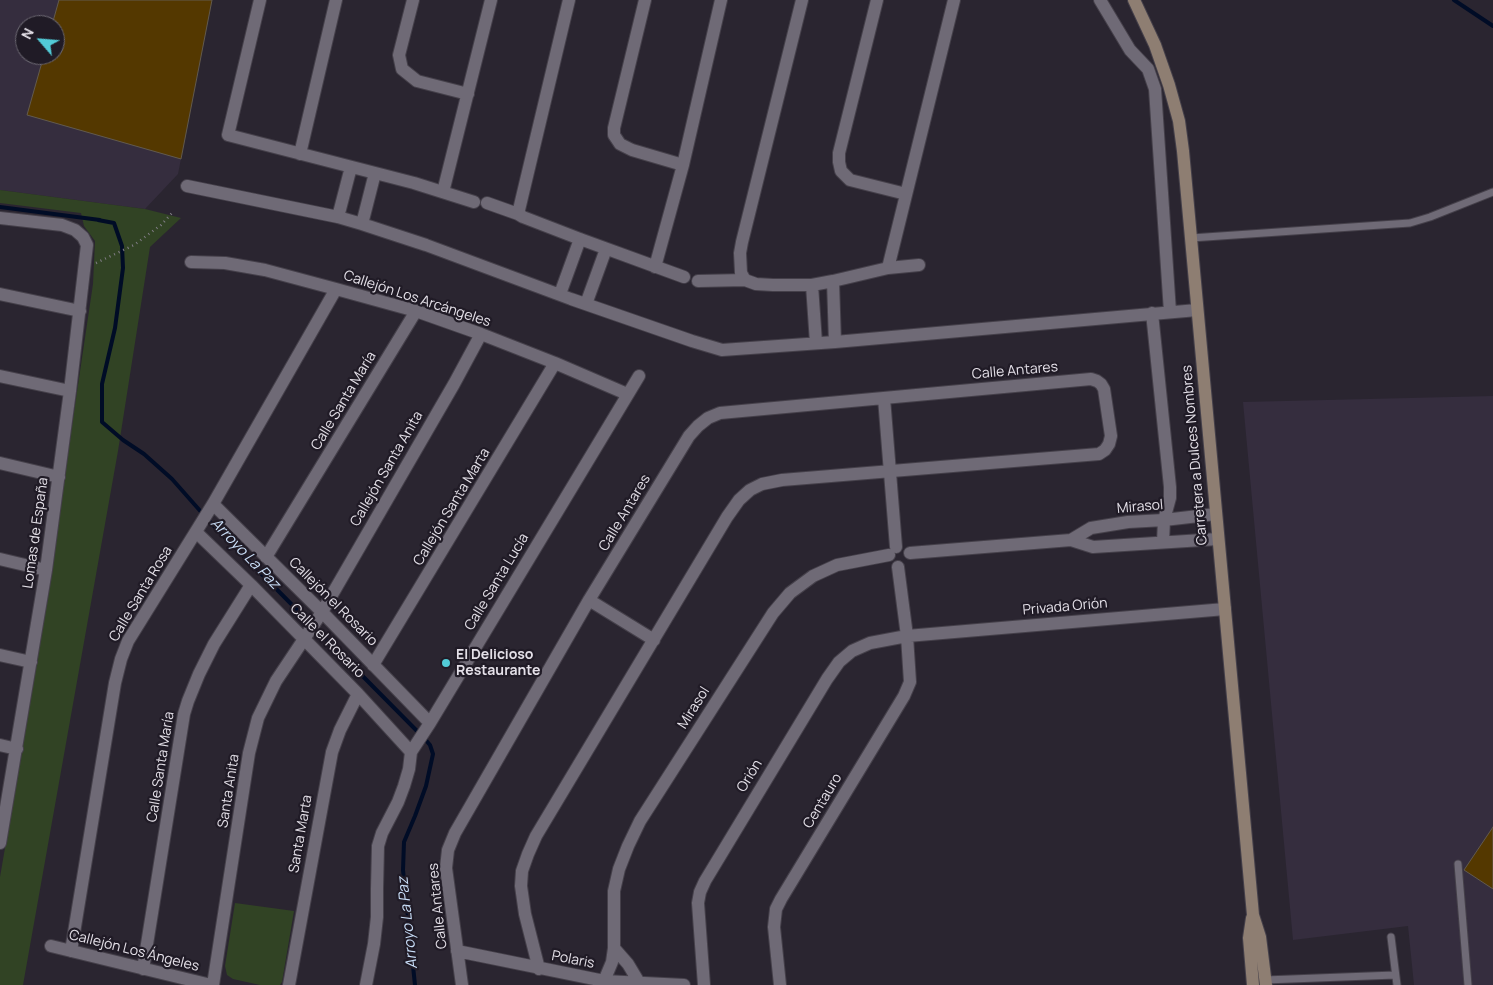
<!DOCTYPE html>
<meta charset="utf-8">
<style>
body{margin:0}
#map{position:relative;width:1493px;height:985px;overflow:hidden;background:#2a2530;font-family:Manrope,sans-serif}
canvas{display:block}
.north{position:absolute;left:15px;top:15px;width:50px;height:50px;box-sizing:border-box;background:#201b26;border:1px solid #6e6a74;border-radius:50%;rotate:297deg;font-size:14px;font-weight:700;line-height:20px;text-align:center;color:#e4e0e8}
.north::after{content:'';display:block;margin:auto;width:18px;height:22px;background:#52cbd7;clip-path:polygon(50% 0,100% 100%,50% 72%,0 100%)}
</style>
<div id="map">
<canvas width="1493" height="985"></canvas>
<div class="north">N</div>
</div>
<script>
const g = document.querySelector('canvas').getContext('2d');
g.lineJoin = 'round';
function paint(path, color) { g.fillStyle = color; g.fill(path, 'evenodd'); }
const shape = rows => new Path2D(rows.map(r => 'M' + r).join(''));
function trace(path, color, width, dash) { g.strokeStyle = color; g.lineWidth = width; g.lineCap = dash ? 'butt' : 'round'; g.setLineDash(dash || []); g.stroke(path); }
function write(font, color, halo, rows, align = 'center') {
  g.font = font + ' Manrope,sans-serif'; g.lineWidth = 4.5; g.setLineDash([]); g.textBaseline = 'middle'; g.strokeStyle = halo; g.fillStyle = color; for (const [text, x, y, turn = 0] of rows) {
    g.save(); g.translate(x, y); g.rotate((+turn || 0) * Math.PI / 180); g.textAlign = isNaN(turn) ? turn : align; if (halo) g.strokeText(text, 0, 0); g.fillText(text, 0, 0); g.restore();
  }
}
paint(shape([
 [0,0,212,0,178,174,145,209,0,190],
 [25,25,55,25,55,55,25,55],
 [1493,396,1493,985,1414,985,1408,926,1293,940,1243,402]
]), '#352d3e');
paint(shape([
 [0,190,145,209,181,218,150,247,118,451,23,985,0,985,0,877,36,668,93,284,95,241,84,226,81,213,0,203],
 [235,903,294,911,282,982,280,985,260,985,233,979,227,975,225,966]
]), '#314324');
trace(shape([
 [1454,0,1493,26],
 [0,207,100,220],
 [98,220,114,223,122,246,123,268,115,328,102,384,102,422,123,440,144,454,172,479,210,522,419,733],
 [415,985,403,870,404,842,415,816,426,786,433,754,430,745,424,738]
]), '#000c26', 4);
const building = shape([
 [59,0,212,0,181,159,27,115,44,55,55,55,55,25,52,25,59,0],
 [1493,827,1493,889,1464,870,1493,827]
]);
paint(building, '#543800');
trace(building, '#625a4e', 1);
const service = shape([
 [1191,238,1410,223,1430,217,1493,192],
 [1458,864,1468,985],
 [1391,937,1397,985],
 [1265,980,1395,975]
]);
const minor = shape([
 [260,0,228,135,414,183,474,202],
 [413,0,399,55,402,69,417,81,468,94],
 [569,0,518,214,523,217,580,239,684,277],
 [645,0,614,128,614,135,620,144,632,150,683,165],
 [802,0,742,242,740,253,741,273,745,280,756,284,773,285,812,285,833,281,888,268,919,265],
 [877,0,839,153,839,162,841,171,850,180,906,194],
 [1100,0,1130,50,1148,69,1155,89,1170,312],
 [300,154,336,0],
 [187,186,338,217,362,224,426,245,571,299,692,341,722,350,835,342,1197,310],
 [443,192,491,0],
 [487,203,518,214],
 [338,217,351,167],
 [0,218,62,225,75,230,83,237,87,245,70,391,46,570,0,843],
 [362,224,375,173],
 [191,262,225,263,265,270,336,289,416,311,481,334,555,363,627,394],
 [655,267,683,165,721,0],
 [888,268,954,0],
 [698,281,745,280],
 [833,281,835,342],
 [812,285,816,343],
 [0,294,80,311],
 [560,294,580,239],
 [586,304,606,249],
 [1152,313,1170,487,1170,498,1164,520,1163,542],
 [0,376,70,391],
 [884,398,896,547],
 [0,463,59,477],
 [213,504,322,612,430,723],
 [196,532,251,585,358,694,411,752],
 [1071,540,1091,528,1128,522,1164,520,1216,514],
 [910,553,1071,540,1093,547,1218,539],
 [266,557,416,311],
 [0,559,46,570],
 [589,600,654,640],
 [0,655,31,662],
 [373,665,555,363],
 [0,745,17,749],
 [51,946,211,985],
 [614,948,628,964,640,984],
 [71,951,115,683,121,659,128,641,213,504,336,289],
 [457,951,604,981,684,985],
 [143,969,184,714,188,701,199,674,214,644,251,585],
 [604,981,612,962,614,948,614,891,619,869,628,846,640,821,773,613,790,593,813,576,837,565,889,555],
 [213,985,249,753,258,718,276,681,322,612,454,384,481,334],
 [289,985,332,752,340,730,358,694],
 [366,985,374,944,377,917,377,889,378,846,382,833,398,802,404,786,409,769,411,752,430,723,639,376],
 [462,985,446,868,448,850,455,833,589,600,689,436,698,426,708,418,720,413,1091,379,1097,381,1101,384,1104,389,1111,436,1109,444,1105,450,1099,454,782,480,762,484,750,490,739,500,727,517,536,836,528,854,522,871,521,886,525,914,539,969],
 [704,985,698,903,700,892,705,881,827,679,839,662,852,651,870,643,907,636,1225,609],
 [780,985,774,927,776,909,781,899,904,696,910,682,907,636,898,567]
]);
const secondary = shape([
 [1134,0,1155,45,1169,85,1179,121,1183,151,1253,915,1260,937,1266,985],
 [1252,918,1249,938,1253,985]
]);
trace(service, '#45404a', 9);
trace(minor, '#45404a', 14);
trace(secondary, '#45404a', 14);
trace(shape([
 [96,263,134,245,161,225,172,213]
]), '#827e87', 2.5, [1, 4]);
trace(service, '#6f6a76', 7);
trace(minor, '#6f6a76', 12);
trace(secondary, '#8e7e72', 12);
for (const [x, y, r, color] of [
 [446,663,5,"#52cbd7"]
]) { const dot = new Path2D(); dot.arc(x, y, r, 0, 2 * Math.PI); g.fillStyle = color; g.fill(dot); trace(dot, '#201b26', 2); }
write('14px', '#e4e0e8', '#201b26', [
 ["Callejón Los Arcángeles",417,299,18],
 ["Calle Antares",1015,371,-5],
 ["Calle Santa María",344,401,-59],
 ["Carretera a Dulces Nombres",1195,455,-95],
 ["Callejón Santa Anita",387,469,-60],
 ["Callejón Santa Marta",452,507,-59],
 ["Mirasol",1140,507,-5],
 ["Calle Antares",625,513,-59],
 ["Lomas de España",36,533,-82],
 ["Calle Santa Lucía",497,582,-59],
 ["Calle Santa Rosa",141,594,-59],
 ["Callejón el Rosario",333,602,45],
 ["Privada Orión",1065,607,-5],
 ["Calle el Rosario",327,641,45],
 ["Mirasol",694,708,-58],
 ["Calle Santa María",161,767,-81],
 ["Orión",750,776,-59],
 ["Santa Anita",229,791,-81],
 ["Centauro",823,801,-59],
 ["Santa Marta",301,834,-80],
 ["Calle Antares",438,906,-96],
 ["Callejón Los Ángeles",134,951,14],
 ["Polaris",573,960,11]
]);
write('bold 14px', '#e4e0e8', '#201b26', [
 ["El Delicioso",456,655],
 ["Restaurante",456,671]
], 'left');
write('italic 15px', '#c9def8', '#201b26', [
 ["Arroyo La Paz",245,554,46],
 ["Arroyo La Paz",408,923,-96]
]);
</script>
